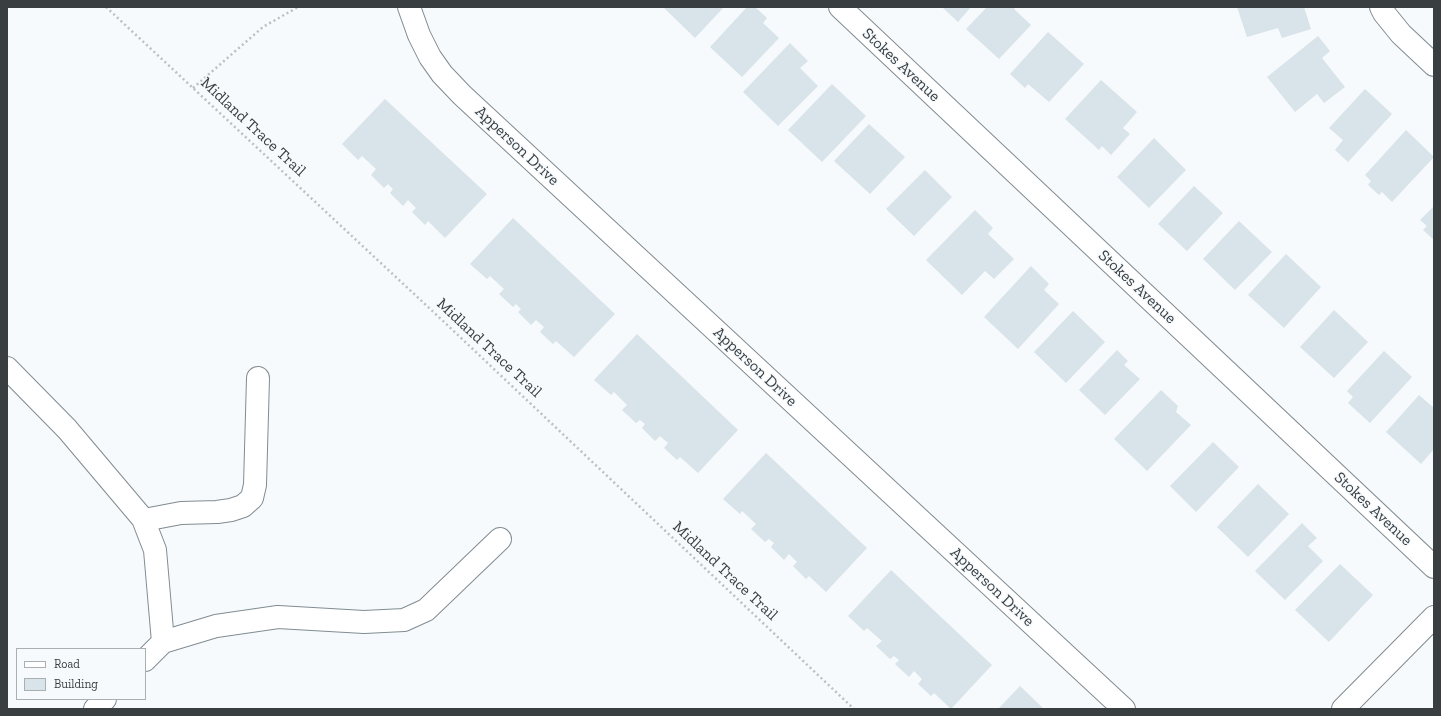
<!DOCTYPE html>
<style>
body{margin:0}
#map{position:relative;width:1441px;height:716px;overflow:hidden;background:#f6fafd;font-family:"Zilla Slab",serif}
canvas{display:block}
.frame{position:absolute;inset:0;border:8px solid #393e41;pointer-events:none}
.legend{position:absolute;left:16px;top:648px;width:130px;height:52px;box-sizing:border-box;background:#f6fafd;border:1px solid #aaafb2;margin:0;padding:5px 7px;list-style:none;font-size:12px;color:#393e41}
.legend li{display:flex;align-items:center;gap:8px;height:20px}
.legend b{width:20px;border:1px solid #aaafb2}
</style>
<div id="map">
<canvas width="1441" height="716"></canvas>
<div class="frame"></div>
<ul class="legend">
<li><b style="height:5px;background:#fff"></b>Road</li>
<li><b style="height:11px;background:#d8e3ea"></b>Building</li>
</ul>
</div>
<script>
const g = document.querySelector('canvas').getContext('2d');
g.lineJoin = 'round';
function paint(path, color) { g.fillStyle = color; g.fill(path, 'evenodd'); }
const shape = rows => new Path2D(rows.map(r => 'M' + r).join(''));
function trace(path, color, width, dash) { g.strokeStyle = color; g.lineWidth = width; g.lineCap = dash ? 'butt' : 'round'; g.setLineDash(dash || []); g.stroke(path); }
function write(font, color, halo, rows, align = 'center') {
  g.font = font + ' "Zilla Slab",serif'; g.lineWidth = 3; g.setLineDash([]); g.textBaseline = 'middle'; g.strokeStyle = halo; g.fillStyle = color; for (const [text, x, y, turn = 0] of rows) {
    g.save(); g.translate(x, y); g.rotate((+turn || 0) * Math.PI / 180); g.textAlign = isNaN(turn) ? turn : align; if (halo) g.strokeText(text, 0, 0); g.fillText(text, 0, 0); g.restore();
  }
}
paint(shape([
 [663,7,724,7,695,38],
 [747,7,755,7,767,18,763,23,779,38,742,77,710,47],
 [942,7,971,7,958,22],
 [987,7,1016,7,1014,9,1031,25,999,59,966,29],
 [1237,7,1304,7,1311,29,1282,38,1278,28,1247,37],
 [1048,32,1084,64,1049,102,1028,84,1025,88,1010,74],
 [1318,36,1330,51,1322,58,1345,87,1324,103,1317,94,1295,112,1267,77],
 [790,43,808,61,800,68,818,86,778,126,743,92],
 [1101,80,1137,112,1123,128,1130,134,1111,155,1102,146,1099,150,1065,119],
 [832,84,866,116,822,162,788,130],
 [1365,89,1392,114,1348,162,1335,150,1343,140,1329,128],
 [385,99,487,194,445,238,428,221,425,225,412,212,416,208,408,200,403,206,390,193,393,189,388,184,384,188,371,175,376,169,362,156,358,160,342,144],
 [869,124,905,157,870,194,834,161],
 [1406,130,1434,157,1392,202,1382,192,1379,195,1368,185,1371,181,1365,175],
 [1154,138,1186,170,1149,208,1117,177],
 [925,170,952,197,914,236,886,209],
 [1194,186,1223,213,1187,251,1158,224],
 [1434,206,1434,240,1423,230,1427,226,1420,220],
 [975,210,993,228,988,234,1014,259,994,279,985,271,962,295,926,260],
 [513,218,615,314,574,357,556,341,553,344,540,332,544,327,536,320,531,325,518,312,521,309,516,304,513,307,499,294,504,289,490,276,487,279,470,264],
 [1239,221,1272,252,1235,290,1203,259],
 [1286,254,1321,287,1284,328,1248,295],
 [1031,266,1049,284,1044,290,1059,304,1018,349,984,317],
 [1334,310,1368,342,1334,378,1300,347],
 [1073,311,1105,342,1066,383,1034,352],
 [637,334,738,430,698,473,680,457,677,460,664,448,668,443,660,436,655,441,642,428,645,424,640,420,636,423,622,410,627,405,614,392,611,395,594,380],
 [1117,350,1128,361,1124,365,1140,379,1105,415,1079,390],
 [1384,351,1412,377,1370,423,1348,403,1353,397,1347,391],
 [1161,390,1178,406,1176,412,1191,425,1147,471,1114,439],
 [1419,395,1434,408,1434,449,1421,464,1386,432],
 [1213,442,1239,467,1196,512,1170,486],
 [766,453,867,548,826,592,809,576,806,579,793,566,797,562,789,554,784,560,771,547,774,543,769,539,765,542,751,529,756,524,742,511,740,514,723,499],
 [1258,484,1289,514,1248,557,1217,527],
 [1302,523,1317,538,1308,546,1323,561,1285,600,1255,571],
 [1340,564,1373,595,1329,642,1295,610],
 [891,570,992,665,951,709,934,693,931,696,918,684,922,679,914,671,909,677,895,664,899,660,894,656,890,659,876,646,882,641,867,628,864,631,848,616],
 [1020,686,1044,709,998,709]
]), '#d8e3ea');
const minor = shape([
 [409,7,419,35,430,57,442,74,462,95,1124,709],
 [840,7,1434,567],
 [1381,7,1384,13,1401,34,1434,65],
 [7,368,67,429,143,519,155,550,163,642],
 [144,520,181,513,217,512,231,510,243,506,252,498,255,485,258,378],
 [145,660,163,642,216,626,278,617,364,622,404,620,426,610,500,539],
 [95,709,105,699],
 [1343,709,1434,617]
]);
trace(minor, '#818c92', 24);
trace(shape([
 [106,7,442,320,854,709],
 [193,88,263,27,298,7]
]), '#bbbfc2', 2.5, [2, 3]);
trace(minor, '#fff', 22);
write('16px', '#393e41', '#f6fafd', [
 ["Stokes Avenue",901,65,43],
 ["Midland Trace Trail",253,127,43],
 ["Apperson Drive",517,146,43],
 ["Stokes Avenue",1137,287,43],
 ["Midland Trace Trail",489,348,43],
 ["Apperson Drive",755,367,43],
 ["Stokes Avenue",1373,509,43],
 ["Midland Trace Trail",725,571,43],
 ["Apperson Drive",992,587,43]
]);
</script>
